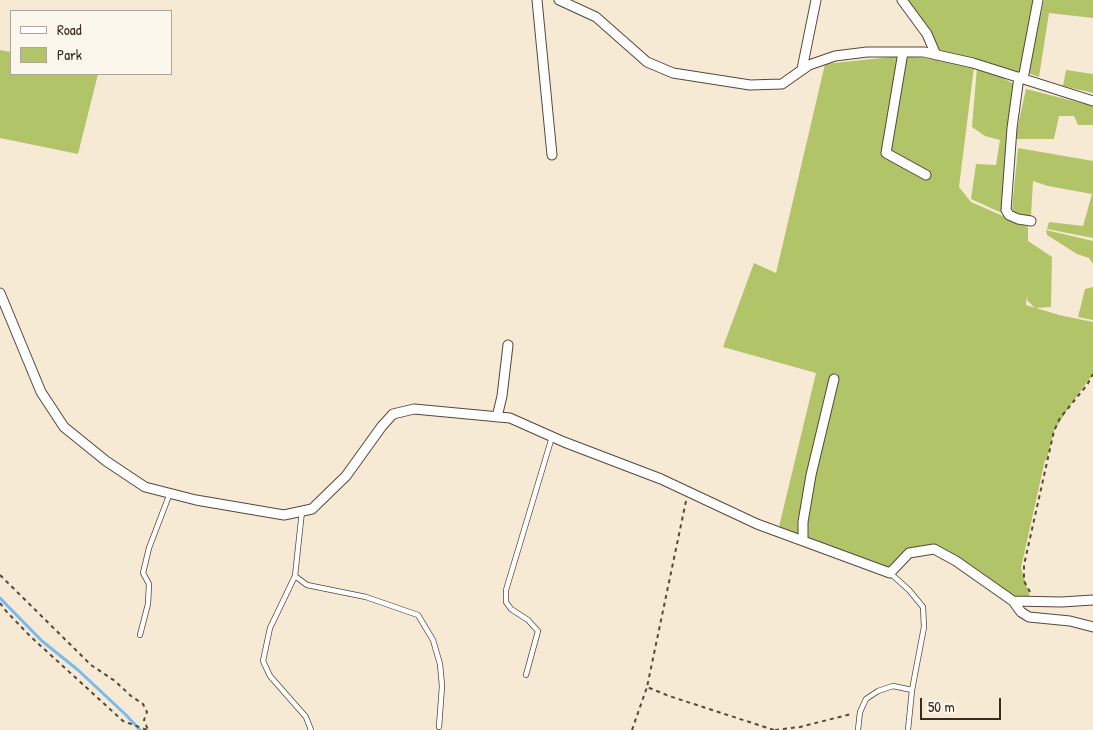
<!DOCTYPE html>
<style>
body{margin:0}
#map{position:relative;width:1093px;height:730px;overflow:hidden;background:#f6ead5;font-family:"Patrick Hand",sans-serif}
canvas{display:block}
.legend{position:absolute;left:10px;top:10px;width:162px;height:65px;box-sizing:border-box;background:#fbf7ec;border:1px solid #aea59a;margin:0;padding:6px 9px;list-style:none;font-size:15px;color:#3b2a1e}
.legend li{display:flex;align-items:center;gap:10px;height:25px}
.legend b{width:25px;border:1px solid #aea59a}
.scale{position:absolute;left:920px;top:698px;width:81px;height:22px;box-sizing:border-box;border:2px solid #3b2a1e;border-top:0;padding-left:6px;font-size:15px;line-height:18px;white-space:nowrap;color:#3b2a1e;-webkit-text-stroke:4px #fbf7ec;paint-order:stroke}
</style>
<div id="map">
<canvas width="1093" height="730"></canvas>
<ul class="legend">
<li><b style="height:6px;background:#fff"></b>Road</li>
<li><b style="height:14px;background:#b2c468"></b>Park</li>
</ul>
<div class="scale">50 m</div>
</div>
<script>
const g = document.querySelector('canvas').getContext('2d');
g.lineJoin = 'round';
function paint(path, color) { g.fillStyle = color; g.fill(path, 'evenodd'); }
const shape = rows => new Path2D(rows.map(r => 'M' + r).join(''));
function trace(path, color, width, dash) { g.strokeStyle = color; g.lineWidth = width; g.lineCap = dash ? 'butt' : 'round'; g.setLineDash(dash || []); g.stroke(path); }
paint(shape([
 [908,0,1038,0,1023,79,943,56,920,16],
 [1044,0,1093,0,1093,18,1049,13,1039,77,1028,73],
 [0,50,11,52,11,74,98,74,78,154,0,138],
 [901,56,947,60,974,67,959,187,971,202,1028,227,1028,241,1052,257,1051,307,1035,308,1027,300,1027,293,1026,305,1059,315,1093,322,1093,374,1069,407,1054,431,1047,459,1045,460,1021,568,1030,597,1012,597,960,558,938,548,908,550,886,572,779,527,816,373,723,347,754,263,776,273,825,64],
 [977,67,989,71,1016,85,1004,214,971,199,976,164,996,165,1000,140,985,136,972,127],
 [1066,70,1093,74,1093,93,1063,86],
 [1026,89,1093,106,1093,125,1078,125,1074,116,1059,116,1054,139,1015,139],
 [1018,148,1093,161,1093,238,1047,229,1049,222,1083,226,1092,194,1048,186,1033,181,1031,216,1017,215,1012,209],
 [1046,230,1093,241,1093,264,1089,258,1077,254,1047,235],
 [1093,287,1093,320,1078,317,1085,289]
]), '#b2c468');
trace(shape([
 [0,598,42,641,78,670,125,714,140,730]
]), '#79bbee', 3);
const lane = shape([
 [302,511,295,576,307,585,366,597,418,615,433,640,440,664,442,686,439,727],
 [890,573,909,590,923,607,924,627,912,690,908,730],
 [295,576,270,628,263,661,270,676,306,717,311,730],
 [140,635,148,604,149,584,143,573,149,548,170,493],
 [526,675,538,631,528,620,511,609,506,602,506,590,552,437],
 [858,730,860,712,866,699,878,691,893,686,912,690]
]);
const street = shape([
 [537,0,552,155],
 [559,0,596,17,647,62,673,73,750,85,782,84,809,65,835,56,867,52,924,52,973,63,1093,101],
 [902,0,927,34,936,55],
 [903,52,886,153,926,175],
 [802,69,816,0],
 [1019,77,1012,128,1006,210,1009,215,1018,219,1031,221],
 [1023,79,1038,0],
 [0,293,41,392,64,427,106,461,145,487,196,500,284,515,312,509,346,476,382,426,393,414,414,409,510,418,564,442,661,479,757,524,890,573,909,553,934,549,956,561,1013,601,1062,602,1093,600],
 [497,417,502,396,508,345],
 [803,541,803,522,811,475,834,379],
 [1013,601,1021,612,1029,617,1070,621,1093,627]
]);
trace(lane, '#574739', 6);
trace(street, '#574739', 11);
trace(shape([
 [686,501,647,687,669,696,774,730],
 [0,575,91,665,115,681,131,696,143,704,147,712,144,720,148,730],
 [1030,592,1024,581,1024,565,1054,431,1060,418,1087,385,1093,374],
 [0,603,6,611,31,637,123,721,147,730],
 [632,730,647,687],
 [775,730,800,727,851,714]
]), '#574739', 2, [4, 4]);
trace(lane, '#fff', 4.5);
trace(street, '#fff', 9);
</script>
